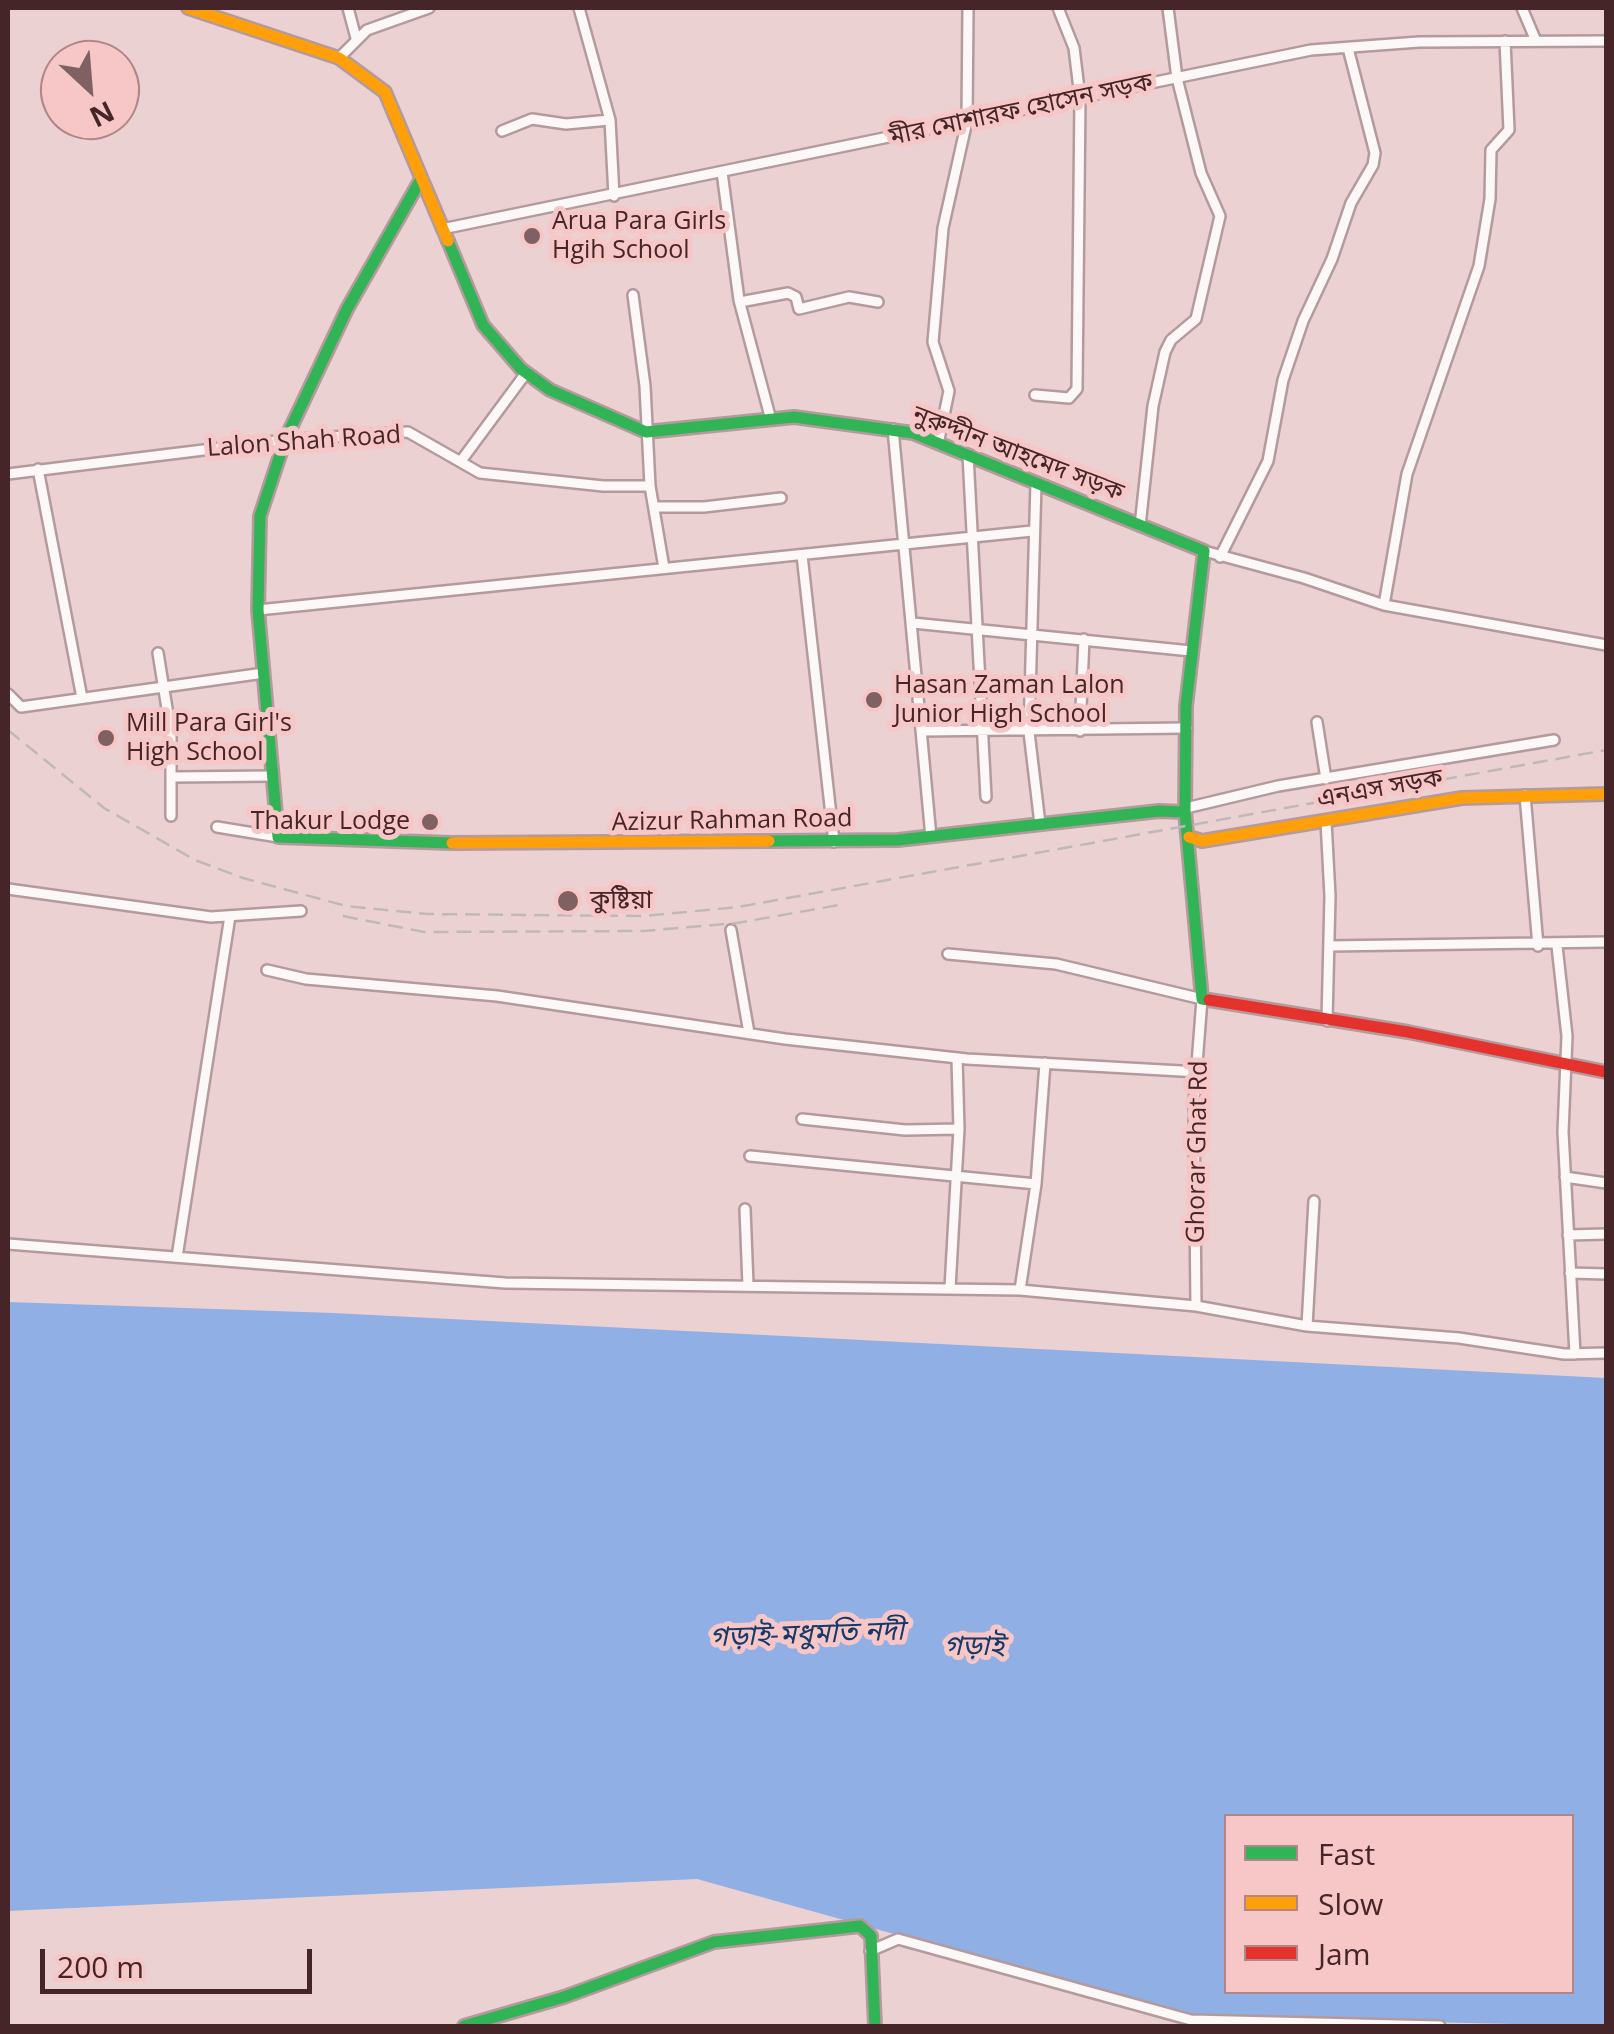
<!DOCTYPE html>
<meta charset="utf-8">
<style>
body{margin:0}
#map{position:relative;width:1614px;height:2034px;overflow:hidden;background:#ecd1d2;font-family:"Open Sans",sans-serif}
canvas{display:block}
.frame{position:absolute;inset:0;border:10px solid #452527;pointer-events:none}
.legend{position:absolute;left:1224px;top:1814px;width:350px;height:180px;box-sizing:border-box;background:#f7c6c7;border:2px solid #b08687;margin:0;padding:12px 18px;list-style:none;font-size:30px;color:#452527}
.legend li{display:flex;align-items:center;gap:20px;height:50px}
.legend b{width:50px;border:2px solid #b08687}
.north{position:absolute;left:40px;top:40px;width:100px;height:100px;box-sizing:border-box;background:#f7c6c7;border:2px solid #b08687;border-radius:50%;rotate:154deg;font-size:28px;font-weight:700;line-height:40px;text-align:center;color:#452527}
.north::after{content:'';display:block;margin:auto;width:35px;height:45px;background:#7f6163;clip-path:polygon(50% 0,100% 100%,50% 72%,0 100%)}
.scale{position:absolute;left:40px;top:1949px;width:272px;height:45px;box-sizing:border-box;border:5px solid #452527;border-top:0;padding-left:12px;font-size:30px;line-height:35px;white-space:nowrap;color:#452527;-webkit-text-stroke:8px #f7c6c7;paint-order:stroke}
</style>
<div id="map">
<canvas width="1614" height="2034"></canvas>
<div class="frame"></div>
<ul class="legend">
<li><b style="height:12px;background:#30b455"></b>Fast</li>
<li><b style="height:12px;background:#ff9f0a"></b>Slow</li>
<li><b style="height:12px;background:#e5322d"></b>Jam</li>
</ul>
<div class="north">N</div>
<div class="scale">200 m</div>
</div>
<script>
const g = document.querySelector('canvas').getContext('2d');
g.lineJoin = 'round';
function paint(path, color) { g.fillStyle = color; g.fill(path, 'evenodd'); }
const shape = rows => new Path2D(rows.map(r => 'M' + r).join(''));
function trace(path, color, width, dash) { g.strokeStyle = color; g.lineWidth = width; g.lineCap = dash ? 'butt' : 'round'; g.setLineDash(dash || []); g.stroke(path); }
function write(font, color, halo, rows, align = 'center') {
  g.font = font + ' "Open Sans","Noto Sans Bengali",sans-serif'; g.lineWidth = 10; g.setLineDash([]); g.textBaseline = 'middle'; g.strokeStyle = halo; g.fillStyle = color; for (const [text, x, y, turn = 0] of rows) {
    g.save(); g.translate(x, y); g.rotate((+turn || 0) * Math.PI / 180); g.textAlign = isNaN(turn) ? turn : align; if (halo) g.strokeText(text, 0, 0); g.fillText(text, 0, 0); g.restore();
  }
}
paint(shape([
 [8,1302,333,1313,1606,1378,1606,2026,1191,2017,697,1879,8,1911],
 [1226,1816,1572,1816,1572,1992,1226,1992]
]), '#90afe4');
const street = shape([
 [348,8,356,38],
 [579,8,610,120,614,196],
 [1522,8,1536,41],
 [339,58,367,30,429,8],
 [502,131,532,119,566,124,610,120],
 [722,172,739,300,771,420],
 [442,229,1311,50,1419,42,1606,41],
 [633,295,645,386,650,486,664,568],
 [740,302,788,293,796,297,799,309,849,297,878,302],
 [1035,395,1069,398,1077,389,1080,97,1074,48,1058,8],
 [893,429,931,837],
 [938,444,949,391,933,342,943,228,967,121,968,8],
 [968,455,986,797],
 [461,461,526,373],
 [38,469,82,698],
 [8,474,285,440,408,432,480,473,603,486,650,486],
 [1036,483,1029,732,1040,824],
 [654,507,704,507,781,498],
 [1140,526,1153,406,1165,352,1171,340,1196,319,1220,216,1201,173,1177,78,1168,8],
 [1204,551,1304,578,1384,605,1606,645],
 [802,555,834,842],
 [1220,557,1268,461,1283,380,1303,321,1332,259,1351,203,1373,165,1375,153,1348,48],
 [1384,605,1407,474,1479,266,1490,199,1491,150,1509,130,1505,41],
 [258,610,1032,531],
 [913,623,1191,651],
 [158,653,171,733,171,816],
 [8,694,21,707,264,673],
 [1317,722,1326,779],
 [922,731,1187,728],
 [1080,731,1084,639],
 [173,777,273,776],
 [1525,795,1538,946],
 [1186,808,1278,786,1554,740],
 [1326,821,1330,896,1327,1021],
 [217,827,278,837],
 [8,889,211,917,301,911],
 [731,930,749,1033],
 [1329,946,1606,942],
 [1557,946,1567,1036,1563,1132,1575,1354],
 [948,954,1056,964,1202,999,1194,1103,1196,1306],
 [267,970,306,979,497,996,785,1039,967,1059,1199,1072],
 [802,1119,905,1130,959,1129],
 [750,1156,1036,1184],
 [1565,1177,1606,1183],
 [745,1209,748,1285],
 [1568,1235,1606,1234],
 [8,1244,505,1283,1020,1290,1196,1306,1307,1326,1459,1338,1564,1354,1606,1353],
 [177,1257,230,916],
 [1570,1273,1606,1274],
 [950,1288,959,1129,957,1058],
 [1020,1290,1036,1184,1045,1063],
 [1307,1326,1314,1201],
 [870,1951,898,1939,1191,2020,1440,2026]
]);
const fast = shape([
 [421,179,347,309,285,440,260,516,258,610,278,837,452,843],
 [448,241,483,325,521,369,550,390,646,432,794,417,913,433,1204,551,1186,706,1185,812,1202,999,1209,1000],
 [769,841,898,840,1159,811,1185,812],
 [464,2026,564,1997,714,1942,860,1926,871,1936,875,2026]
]);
const slow = shape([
 [188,8,339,58,385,92,448,241],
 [1189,837,1202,841,1462,798,1606,794],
 [452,843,769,841]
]);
const jam = shape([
 [1209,1000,1408,1032,1606,1072]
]);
trace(street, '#b49a9c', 14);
trace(fast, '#b49a9c', 16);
trace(slow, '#b49a9c', 16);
trace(jam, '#b49a9c', 16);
trace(street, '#fcf8f8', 9);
trace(fast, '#30b455', 11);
trace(slow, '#ff9f0a', 11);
trace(jam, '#e5322d', 11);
trace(shape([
 [8,730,104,808,195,860,243,878,346,906,427,914,644,916,738,907,1606,750],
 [343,916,424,932,644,931,737,923,839,905]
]), '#c0b8b8', 2.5, [15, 8]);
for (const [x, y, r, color] of [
 [532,236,10,"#7f6163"],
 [874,700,10,"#7f6163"],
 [106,738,10,"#7f6163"],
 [430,822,10,"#7f6163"],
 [568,901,12,"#7f6163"]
]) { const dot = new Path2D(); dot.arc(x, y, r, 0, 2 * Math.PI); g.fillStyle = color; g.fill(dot); trace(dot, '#f7c6c7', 4); }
write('25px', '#452527', '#f7c6c7', [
 ["মীর মোশারফ হোসেন সড়ক",1021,110,-12],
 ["Lalon Shah Road",304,442,-4],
 ["নুরুদ্দীন আহমেদ সড়ক",1018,454,21],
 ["এনএস সড়ক",1380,789,-10],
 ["Azizur Rahman Road",732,821,-1],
 ["Ghorar Ghat Rd",1198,1152,-89]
]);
write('25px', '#452527', '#f7c6c7', [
 ["Arua Para Girls",552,222],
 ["Hgih School",552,251],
 ["Hasan Zaman Lalon",894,686],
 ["Junior High School",894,715],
 ["Mill Para Girl's",126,724],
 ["High School",126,753],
 ["Thakur Lodge",410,822,"right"],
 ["কুষ্টিয়া",590,901]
], 'left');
write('italic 28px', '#153a6a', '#f7c6c7', [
 ["গড়াই-মধুমতি নদী",807,1635,-2],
 ["গড়াই",974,1647]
]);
</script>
